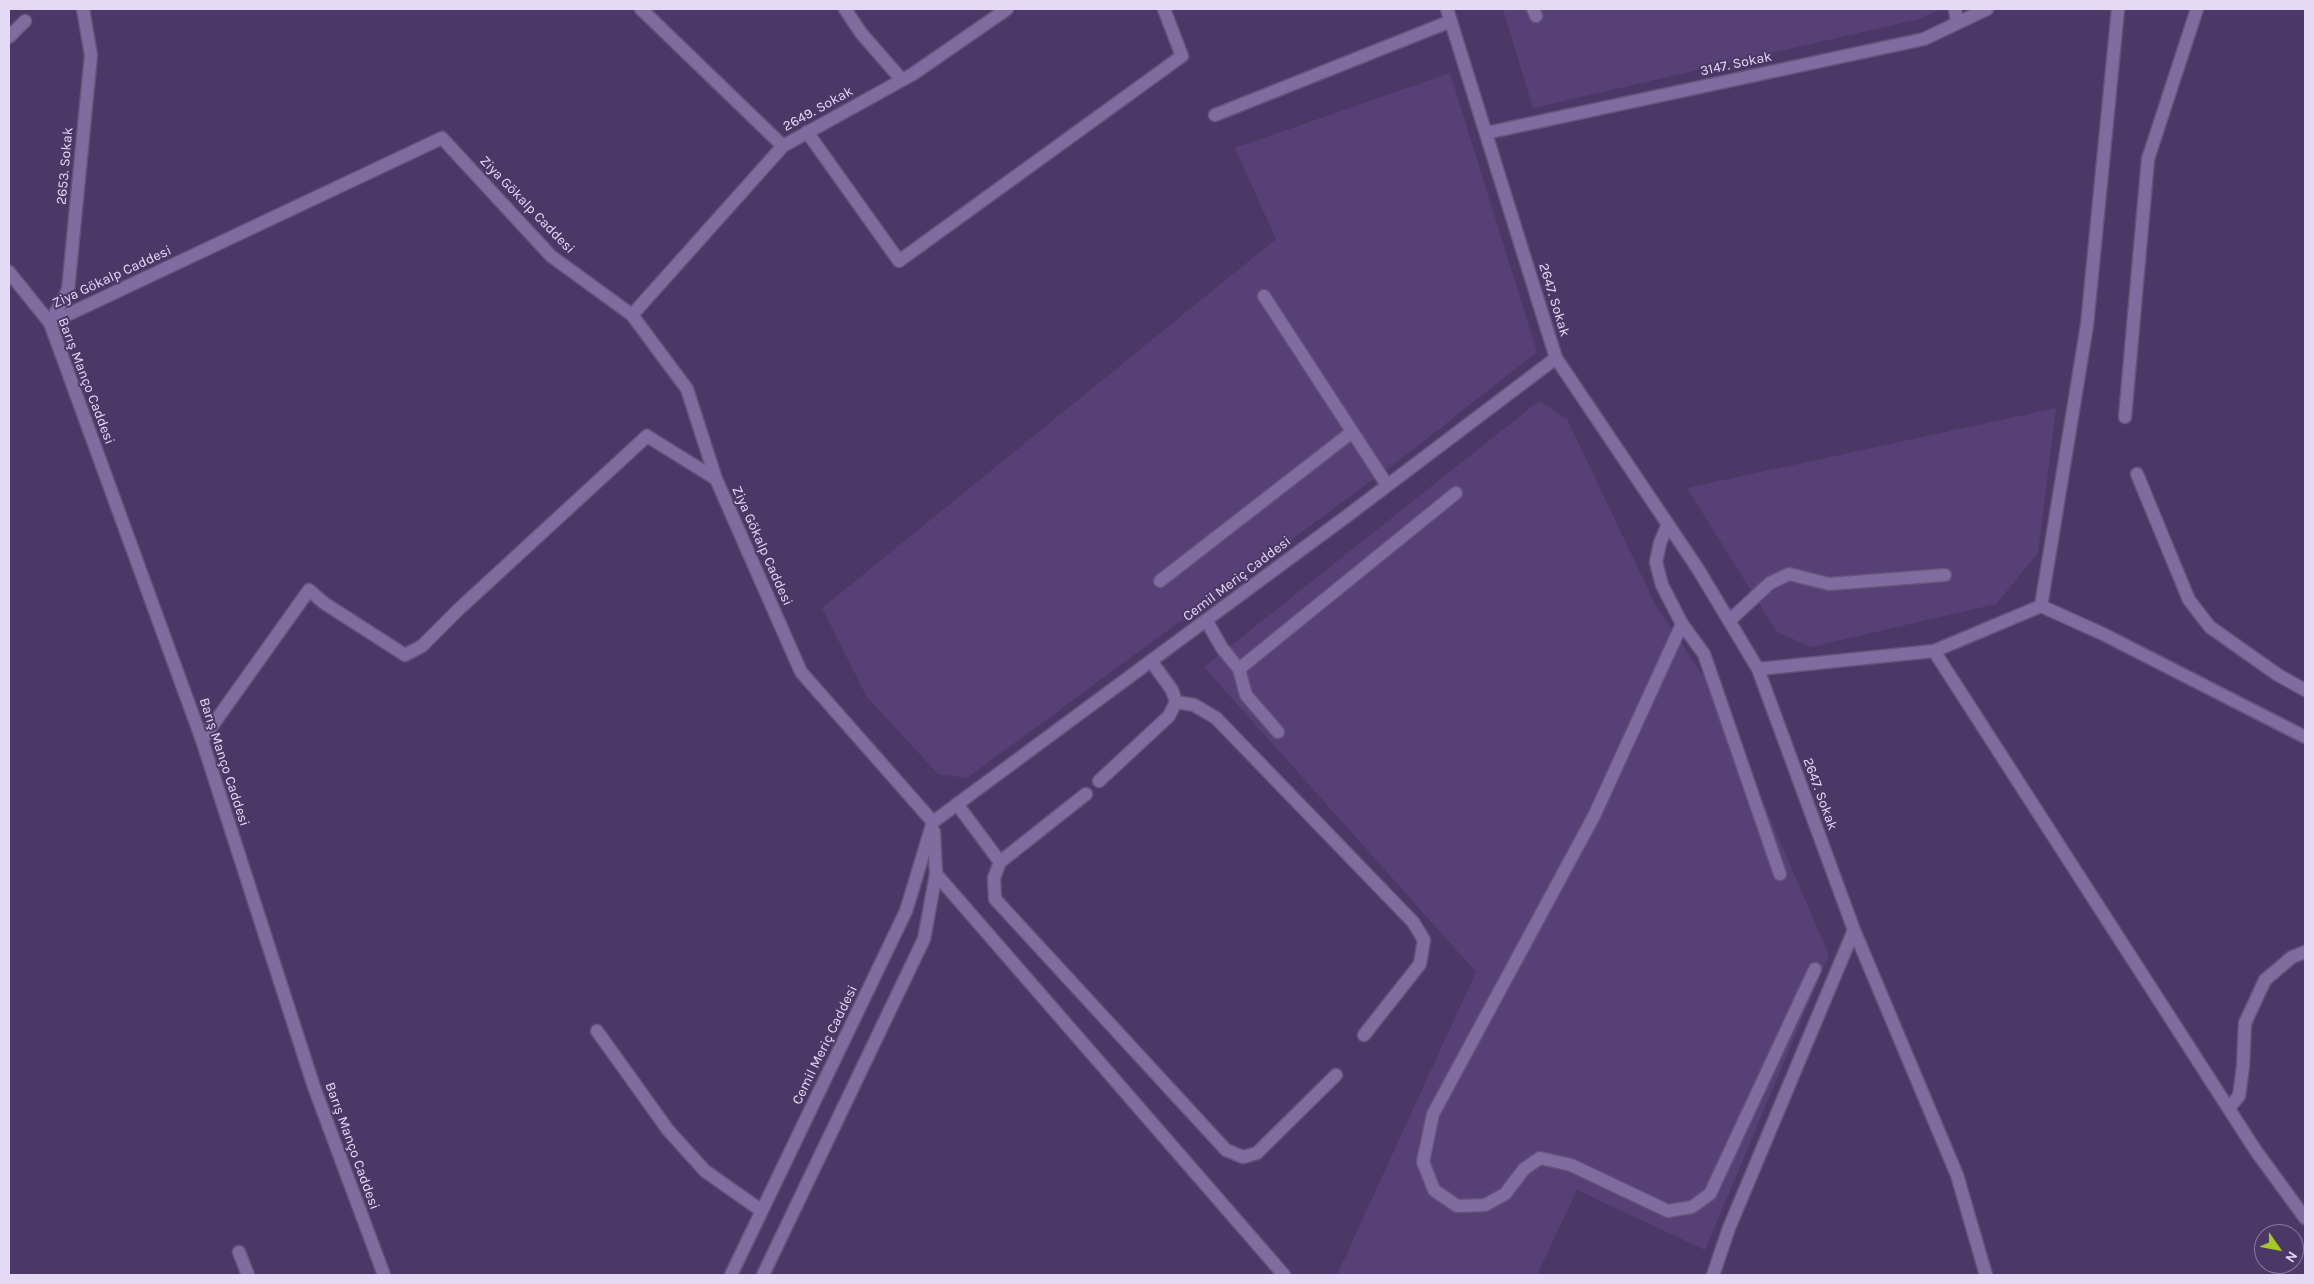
<!DOCTYPE html>
<meta charset="utf-8">
<style>
body{margin:0}
#map{position:relative;width:2314px;height:1284px;overflow:hidden;background:#4c3866;font-family:Karla,sans-serif}
canvas{display:block}
.frame{position:absolute;inset:0;border:10px solid #e4daf6;pointer-events:none}
.north{position:absolute;left:2254px;top:1224px;width:50px;height:50px;box-sizing:border-box;background:#4c3866;border:1px solid #8979a0;border-radius:50%;rotate:123deg;font-size:14px;font-weight:700;line-height:20px;text-align:center;color:#e4daf6}
.north::after{content:'';display:block;margin:auto;width:18px;height:22px;background:#a4c825;clip-path:polygon(50% 0,100% 100%,50% 72%,0 100%)}
</style>
<div id="map">
<canvas width="2314" height="1284"></canvas>
<div class="frame"></div>
<div class="north">N</div>
</div>
<script>
const g = document.querySelector('canvas').getContext('2d');
g.lineJoin = 'round';
function paint(path, color) { g.fillStyle = color; g.fill(path, 'evenodd'); }
const shape = rows => new Path2D(rows.map(r => 'M' + r).join(''));
function trace(path, color, width, dash) { g.strokeStyle = color; g.lineWidth = width; g.lineCap = dash ? 'butt' : 'round'; g.setLineDash(dash || []); g.stroke(path); }
function write(font, color, halo, rows, align = 'center') {
  g.font = font + ' Karla,sans-serif'; g.lineWidth = 4; g.setLineDash([]); g.textBaseline = 'middle'; g.strokeStyle = halo; g.fillStyle = color; for (const [text, x, y, turn = 0] of rows) {
    g.save(); g.translate(x, y); g.rotate((+turn || 0) * Math.PI / 180); g.textAlign = isNaN(turn) ? turn : align; if (halo) g.strokeText(text, 0, 0); g.fillText(text, 0, 0); g.restore();
  }
}
paint(shape([
 [1503,9,1942,9,1919,19,1533,108],
 [1450,73,1537,352,1401,459,967,778,938,774,867,697,822,608,1276,239,1235,148],
 [1539,401,1567,419,1655,604,1718,698,1829,955,1705,1250,1577,1190,1537,1275,1337,1275,1476,972,1204,667],
 [2056,408,2038,553,1996,604,1811,647,1777,632,1687,488]
]), '#574075');
const minor = shape([
 [641,9,783,146],
 [845,9,861,33,902,80],
 [1447,9,1556,358,1698,569,1758,669,1854,930,1957,1175,1986,1275],
 [1533,9,1536,16],
 [1955,9,1957,23],
 [9,37,25,21],
 [1215,115,1451,21],
 [807,132,899,261,1182,56,1164,9],
 [1486,133,1924,39,1987,9],
 [9,272,50,323,202,740,314,1087,384,1275],
 [1264,296,1387,485],
 [632,315,783,146,913,74,1007,9],
 [50,323,442,138,551,256,632,315,687,389,716,479,801,672,933,822],
 [50,323,68,290,91,55,83,9],
 [2125,417,2148,159,2197,9],
 [2137,474,2189,600,2210,627,2278,675,2305,690],
 [1668,524,1660,543,1656,562,1662,585,1682,624,1594,816,1433,1114,1423,1162,1434,1190,1457,1206,1485,1205,1505,1194,1524,1169,1540,1158,1571,1165,1668,1211,1692,1207,1710,1194,1815,969],
 [1160,581,1352,432],
 [2041,606,2087,325,2118,9],
 [1206,620,1222,648,1239,669,1246,695,1278,732],
 [1729,621,1770,583,1789,574,1829,584,1945,575],
 [1682,624,1704,654,1780,874],
 [1934,651,2256,1151,2305,1218],
 [1239,669,1456,493],
 [1758,669,1934,651,2041,606,2103,634,2305,737],
 [1176,702,1194,705,1216,718,1413,922,1424,940,1420,964,1364,1035],
 [202,740,309,590,324,603,405,655,422,646,458,610,647,436,716,479],
 [1099,781,1169,716,1176,702,1172,690,1151,661],
 [1086,794,1000,862,994,878,995,899,1226,1150,1243,1157,1257,1153,1336,1075],
 [957,804,1000,862],
 [936,874,1284,1275],
 [597,1031,668,1130,705,1171,762,1211],
 [2229,1108,2239,1096,2243,1066,2245,1023,2265,980,2292,957,2305,952],
 [239,1252,248,1275],
 [731,1275,906,911,933,822,1347,516,1556,358],
 [763,1275,924,939,936,874,934,832],
 [1713,1275,1729,1228,1854,930]
]);
trace(minor, '#64537a', 15);
trace(minor, '#806c9e', 12);
write('14px', '#e4daf6', '#4c3866', [
 ["3147. Sokak",1736,64,-12],
 ["2649. Sokak",818,109,-29],
 ["2653. Sokak",65,166,-85],
 ["Ziya Gökalp Caddesi",527,205,46],
 ["Ziya Gökalp Caddesi",112,277,-25],
 ["2647. Sokak",1554,300,73],
 ["Barış Manço Caddesi",86,381,69],
 ["Ziya Gökalp Caddesi",762,546,66],
 ["Cemil Meriç Caddesi",1237,579,-37],
 ["Barış Manço Caddesi",224,762,72],
 ["2647. Sokak",1820,794,70],
 ["Cemil Meriç Caddesi",825,1045,-64],
 ["Barış Manço Caddesi",352,1146,70]
]);
</script>
